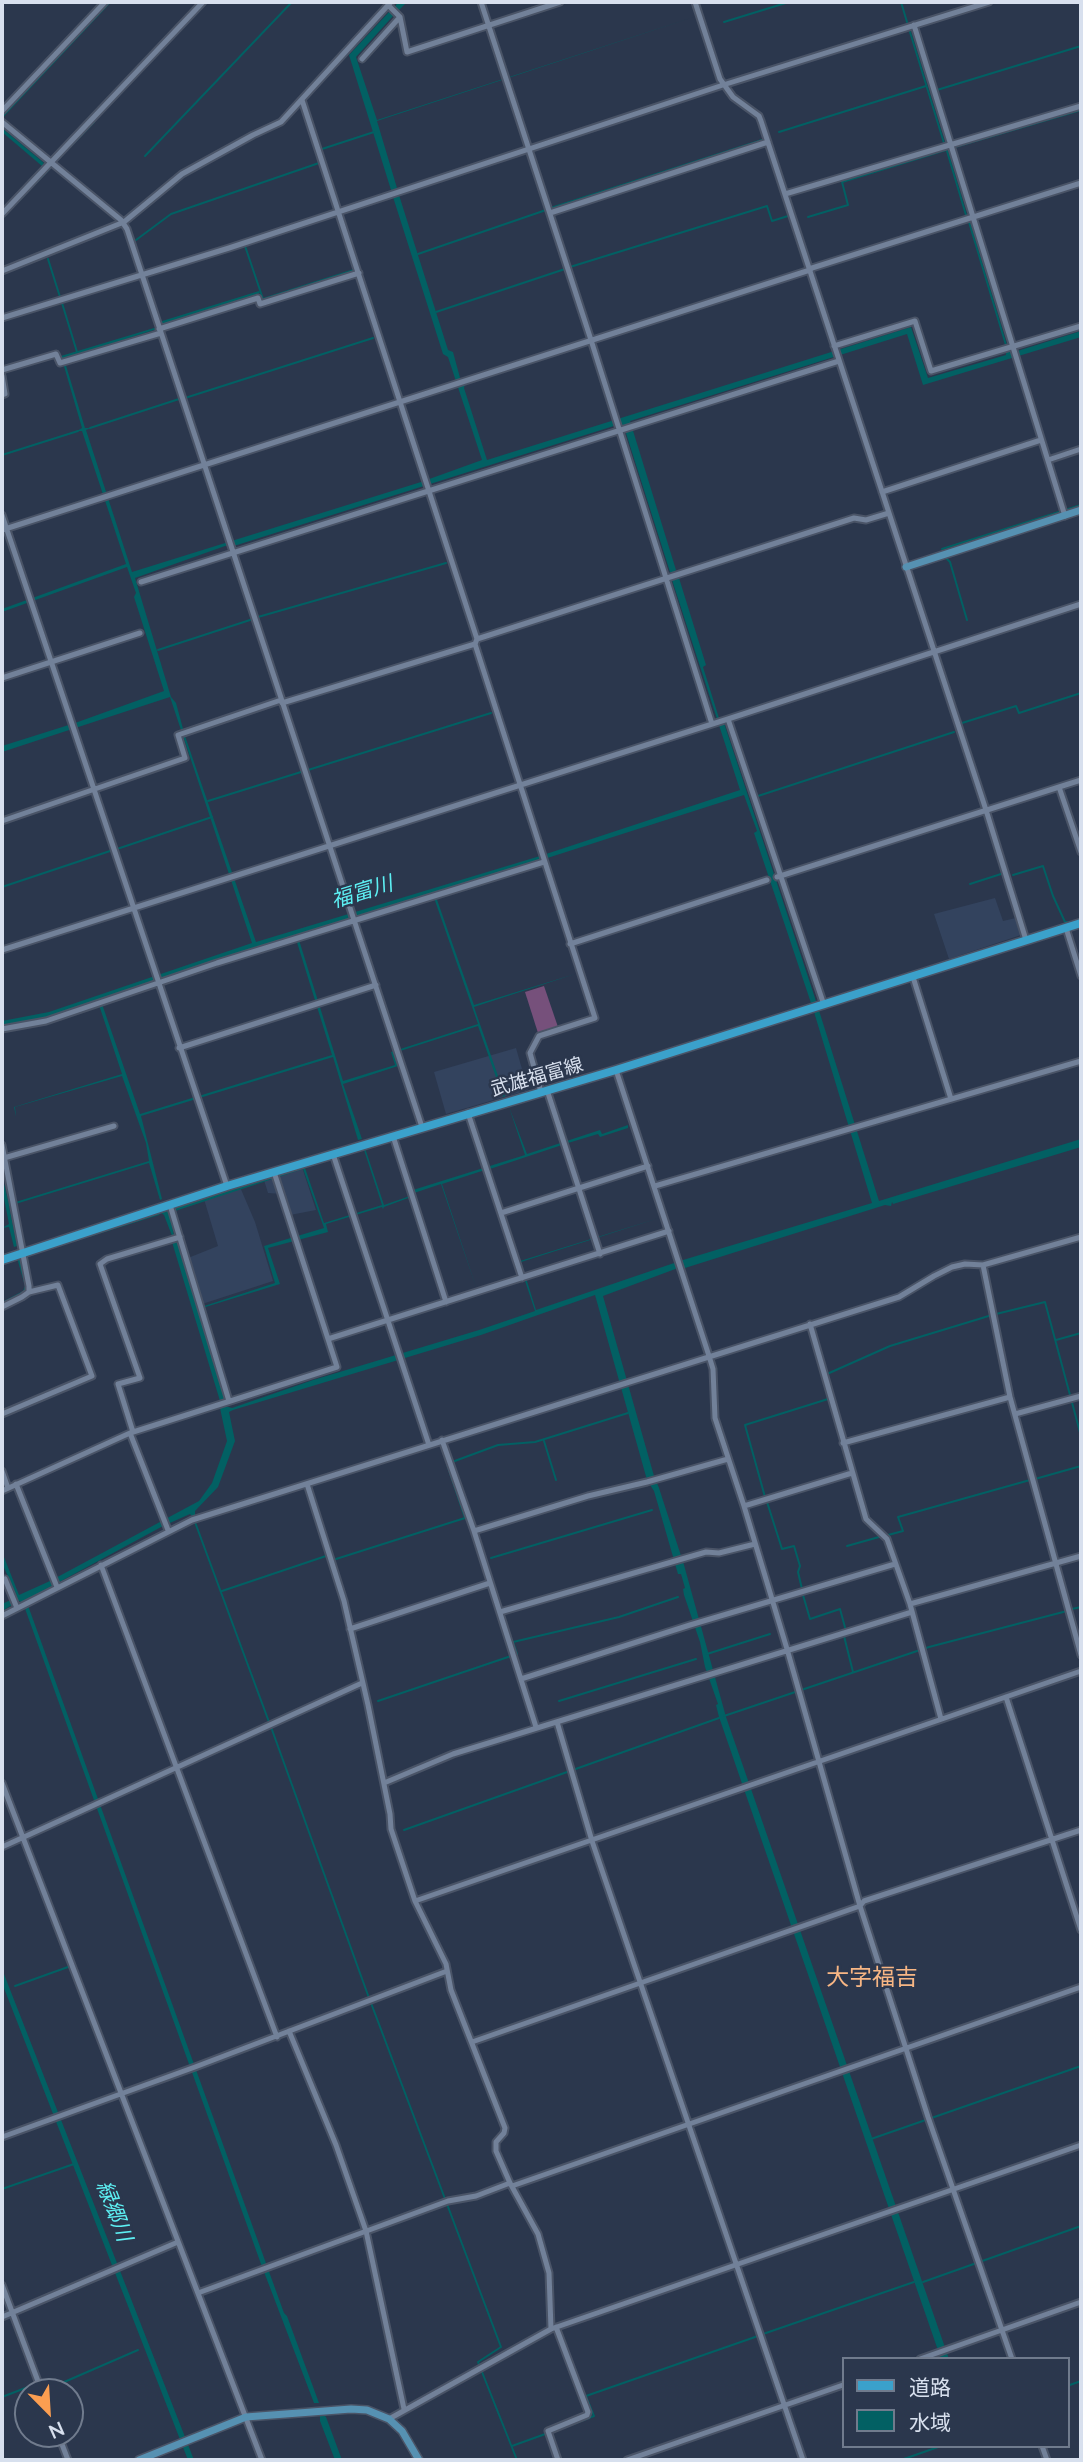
<!DOCTYPE html>
<meta charset="utf-8">
<style>
body{margin:0}
#map{position:relative;width:1083px;height:2462px;overflow:hidden;background:#2b374d;font-family:Lato,"Noto Sans JP",sans-serif}
canvas{display:block}
.frame{position:absolute;inset:0;border:4px solid #d8e0ee;pointer-events:none}
.legend{position:absolute;left:842px;top:2357px;width:228px;height:91px;box-sizing:border-box;background:#2b374d;border:2px solid #707b8d;margin:0;padding:9px 12px;list-style:none;font-size:21px;color:#d8e0ee}
.legend li{display:flex;align-items:center;gap:14px;height:35px}
.legend b{width:35px;border:2px solid #707b8d}
.north{position:absolute;left:14px;top:2378px;width:70px;height:70px;box-sizing:border-box;background:#2b374d;border:2px solid #707b8d;border-radius:50%;rotate:156deg;font-size:19px;font-weight:700;line-height:28px;text-align:center;color:#d8e0ee}
.north::after{content:'';display:block;margin:auto;width:24px;height:32px;background:#fb9e51;clip-path:polygon(50% 0,100% 100%,50% 72%,0 100%)}
</style>
<div id="map">
<canvas width="1083" height="2462"></canvas>
<div class="frame"></div>
<ul class="legend">
<li><b style="height:9px;background:#3ba1cb"></b>道路</li>
<li><b style="height:19px;background:#026063"></b>水域</li>
</ul>
<div class="north">N</div>
</div>
<script>
const g = document.querySelector('canvas').getContext('2d');
g.lineJoin = 'round';
function paint(path, color) { g.fillStyle = color; g.fill(path, 'evenodd'); }
const shape = rows => new Path2D(rows.map(r => 'M' + r).join(''));
function trace(path, color, width, dash) { g.strokeStyle = color; g.lineWidth = width; g.lineCap = dash ? 'butt' : 'round'; g.setLineDash(dash || []); g.stroke(path); }
function write(font, color, halo, rows, align = 'center') {
  g.font = font + ' Lato,"Noto Sans JP",sans-serif'; g.lineWidth = 5; g.setLineDash([]); g.textBaseline = 'middle'; g.strokeStyle = halo; g.fillStyle = color; for (const [text, x, y, turn = 0] of rows) {
    g.save(); g.translate(x, y); g.rotate((+turn || 0) * Math.PI / 180); g.textAlign = isNaN(turn) ? turn : align; if (halo) g.strokeText(text, 0, 0); g.fillText(text, 0, 0); g.restore();
  }
}
paint(shape([
 [995,898,1003,921,1016,918,1021,935,949,959,934,914],
 [516,1048,528,1090,446,1114,434,1072],
 [302,1167,316,1210,290,1215,283,1194,268,1193,264,1180],
 [240,1187,255,1222,273,1281,202,1304,188,1258,218,1246,204,1199]
]), '#33435e');
paint(shape([
 [544,986,558,1027,538,1033,525,992]
]), '#76507b');
paint(shape([
 [398,2,407,2,399,10,397,9,392,14,393,16,356,57,377,120,694,17,377,121,397,188,395,189,397,195,399,195,448,350,453,352,462,385,465,384,464,388,487,460,911,327,928,378,1006,355,1006,344,1011,353,1081,331,1081,337,923,385,907,334,630,421,676,570,675,571,677,578,679,578,706,665,703,667,719,718,724,723,816,1001,879,1201,1081,1139,1081,1147,893,1204,892,1202,891,1206,885,1205,685,1268,678,1268,603,1296,654,1476,659,1488,684,1565,726,1717,949,2359,941,2359,719,1717,716,1705,718,1704,705,1667,700,1642,684,1595,683,1589,685,1588,681,1574,678,1574,654,1491,647,1480,595,1295,481,1335,233,1410,229,1412,235,1441,218,1487,195,1511,195,1515,192,1516,190,1514,163,1526,26,1600,284,2313,287,2316,319,2403,314,2403,261,2264,23,1603,19,1601,2,1611,2,1604,17,1597,2,1563,2,1552,19,1595,50,1581,199,1501,212,1483,227,1441,220,1408,224,1406,222,1400,220,1401,172,1242,174,1241,164,1215,161,1213,159,1215,22,1258,27,1289,2,1306,2,1302,23,1291,25,1286,17,1258,365,1148,384,1205,410,1196,413,1190,525,1155,509,1107,527,1154,600,1130,602,1134,628,1125,628,1128,600,1137,598,1134,568,1143,490,1169,520,1261,659,1218,521,1262,536,1310,683,1260,872,1203,814,1012,754,833,757,831,744,795,435,894,474,1005,575,974,474,1007,505,1096,503,1097,478,1026,394,1053,398,1066,343,1084,362,1139,358,1140,333,1057,141,1116,162,1199,160,1200,149,1163,9,1206,17,1246,14,1247,9,1227,2,1228,9,1224,2,1188,2,1176,9,1204,149,1161,146,1143,122,1076,15,1107,16,1117,14,1107,122,1074,99,1005,2,1027,2,1021,49,1012,252,943,170,697,2,752,2,746,75,723,164,691,134,597,136,593,127,567,2,612,2,609,126,564,82,431,77,431,82,428,61,356,154,328,157,329,64,359,85,428,91,428,86,430,132,572,421,482,482,460,448,357,443,354,393,197,395,196,393,190,391,190,349,55,389,12,391,13],
 [620,424,624,427,670,572,672,572,675,579,672,580,740,790,540,856,256,942,185,736,176,703,171,697,135,578,225,546,237,545],
 [433,895,478,1024,391,1052,395,1065,343,1081,299,940],
 [295,936,332,1055,140,1114,102,1004],
 [364,1150,382,1205,324,1223,305,1168],
 [303,1169,324,1228,264,1246,275,1283,198,1308,178,1240,174,1235,169,1213],
 [488,1169,535,1311,479,1330,313,1380,232,1408,225,1406,223,1400,225,1398,199,1309,280,1284,268,1248,328,1232,326,1224,382,1207,383,1209,384,1207,411,1197,414,1193,441,1184,476,1287,442,1184],
 [2,128,44,163,42,166,2,132],
 [259,291,260,293,160,325,159,322],
 [2,1969,194,2460,188,2460,2,1983],
 [323,2414,326,2417,342,2460,335,2460,320,2421,320,2416]
]), '#026063');
trace(shape([
 [815,2,820,2],
 [901,2,907,22],
 [724,22,789,2],
 [910,32,944,143],
 [937,90,1081,46],
 [2,117,110,2],
 [779,132,926,86],
 [955,147,1081,110],
 [322,149,374,132],
 [947,151,966,215],
 [145,156,292,2],
 [55,162,94,122],
 [551,208,762,140],
 [808,217,848,205,842,182,949,149],
 [2,218,52,166],
 [969,222,1006,345],
 [136,240,171,214,319,163,316,151],
 [245,246,263,299,354,270],
 [418,254,546,210],
 [48,259,60,297],
 [570,267,767,206,772,221,788,216],
 [62,303,77,352],
 [436,312,565,269],
 [185,398,373,338],
 [90,428,179,399],
 [2,455,78,431],
 [942,549,1081,505],
 [946,558,950,562,967,620],
 [258,617,446,563],
 [158,650,250,620],
 [962,723,1016,706,1019,713,1081,693],
 [308,770,491,713],
 [758,796,954,732],
 [208,801,301,772],
 [117,849,212,817],
 [1013,875,1043,866,1053,896,1065,922,1067,922],
 [970,884,1001,874],
 [2,887,110,851],
 [1056,1340,1081,1333],
 [827,1374,890,1346,992,1315,1045,1302,1081,1436],
 [544,1441,556,1480],
 [452,1462,498,1445,535,1442,628,1413],
 [1035,1479,1081,1466],
 [765,1497,745,1425,828,1399],
 [767,1502,782,1549,794,1546,800,1566,798,1572,802,1589],
 [192,1514,269,1722],
 [888,1535,903,1531,898,1517,1030,1480],
 [847,1546,879,1537],
 [491,1558,652,1510],
 [336,1559,465,1518,447,1464],
 [222,1591,326,1556],
 [803,1595,810,1619,840,1609,846,1631],
 [1072,1609,1081,1607],
 [844,1636,853,1672],
 [707,1654,770,1634],
 [378,1701,517,1654,513,1642,619,1617,678,1597],
 [559,1701,696,1659],
 [724,1716,929,1647,1067,1611],
 [271,1727,369,1998],
 [404,1830,719,1718],
 [15,1986,68,1967],
 [371,2003,501,2347,478,2362,517,2460],
 [871,2139,1081,2066],
 [2,2189,74,2164],
 [923,2282,1081,2226],
 [763,2334,914,2282],
 [1067,2386,1081,2381],
 [48,2389,138,2350],
 [2,2397,28,2387],
 [573,2424,594,2416,586,2396,758,2336],
 [512,2446,548,2433],
 [901,2460,941,2446]
]), '#026063', 2);
const street = shape([
 [481,2,591,340,712,724],
 [695,2,720,79,733,97,759,116,761,121,986,810,1026,940],
 [388,5,400,17,407,52,560,2],
 [914,25,1065,516],
 [362,59,400,17],
 [302,100,477,639,475,644,595,1018,539,1036,530,1053,541,1092],
 [2,111,105,2],
 [2,122,121,220,127,229,422,1127],
 [785,194,1081,106],
 [550,213,768,142],
 [2,214,203,2],
 [2,271,124,222,182,174,253,135,281,122,391,2],
 [2,318,229,248,723,85,989,2],
 [159,329,258,298,260,304,359,273],
 [834,346,915,321,931,371,1081,326],
 [2,370,56,354,60,363,161,333],
 [2,376,5,394,2,395],
 [1048,460,1081,449],
 [882,492,1041,440],
 [2,515,227,1186],
 [2,530,810,270,812,268,1081,183],
 [141,582,839,361],
 [477,639,854,518,866,520,889,513],
 [2,678,140,633],
 [282,703,475,644],
 [728,719,824,1005],
 [1059,787,1081,852],
 [2,821,185,758,178,735,281,700],
 [777,877,1081,780],
 [1066,928,1081,976],
 [570,944,767,880],
 [2,950,728,719,1081,604],
 [913,977,951,1099],
 [2,1029,46,1021,217,963,544,862],
 [179,1048,376,985],
 [616,1070,709,1356,713,1369,715,1418,744,1506,787,1649,860,1906,928,2117,1012,2359],
 [547,1090,600,1254],
 [468,1113,522,1278],
 [393,1136,446,1302],
 [2,1145,29,1286,29,1292,22,1297,2,1307],
 [333,1154,429,1445],
 [4,1158,114,1126],
 [274,1172,328,1339,669,1231],
 [655,1186,1081,1061],
 [170,1205,229,1401],
 [501,1213,648,1166],
 [983,1265,1010,1397,1081,1655],
 [810,1324,866,1519,887,1539,910,1604,941,1719],
 [2,1414,92,1376,58,1285,29,1292],
 [1015,1414,1081,1396],
 [133,1432,118,1384,140,1378,100,1264,107,1259,180,1237],
 [130,1433,168,1530],
 [442,1440,474,1531,536,1727],
 [843,1443,1010,1397],
 [2,1471,8,1488],
 [16,1484,57,1587],
 [307,1484,344,1601,368,1705,390,1814,391,1829,415,1901,446,1964,451,1990,505,2128,504,2133,496,2142,496,2151,510,2183,538,2234,549,2273,551,2329],
 [2,1491,130,1433,337,1367,328,1339],
 [744,1506,852,1473],
 [474,1531,588,1496,647,1482,728,1459],
 [101,1565,277,2037],
 [2,1581,5,1579,17,1608],
 [910,1604,1081,1556],
 [500,1612,706,1552,719,1553,755,1544],
 [2,1616,192,1520,899,1297,934,1276,952,1267,965,1264,983,1265,1081,1237],
 [350,1629,490,1583],
 [521,1679,690,1625,895,1564],
 [1006,1697,1081,1930],
 [557,1722,592,1841,803,2460],
 [2,1783,262,2460],
 [384,1783,453,1754,912,1612],
 [2,1847,362,1683],
 [415,1901,1081,1671],
 [289,2031,336,2145,366,2231,404,2409],
 [472,2042,860,1906,864,1901,1081,1830],
 [2,2137,195,2067,447,1971],
 [512,2186,1081,1987],
 [2,2285,42,2392],
 [198,2293,448,2201,476,2196,510,2183],
 [2,2317,178,2242],
 [556,2327,588,2412,587,2415,548,2431,558,2460],
 [920,2359,1081,2302],
 [389,2419,551,2329,1081,2145],
 [58,2434,68,2460],
 [1042,2446,1047,2460],
 [627,2460,843,2385]
]);
const secondary = shape([
 [906,567,1081,510],
 [139,2460,246,2417,351,2409,367,2410,389,2419,402,2431,419,2460]
]);
const primary = shape([
 [2,1260,227,1186,616,1070,1081,923]
]);
trace(street, '#4a5467', 9);
trace(secondary, '#4a5467', 10);
trace(primary, '#4a5467', 11);
trace(street, '#728199', 5);
trace(secondary, '#5691b2', 7);
trace(primary, '#3ba1cb', 8);
write('19px', '#d8e0ee', '#2b374d', [
 ["武雄福富線",537,1077,-16]
]);
write('italic 21px', '#5df0f4', '#2b374d', [
 ["福富川",362,892,-17],
 ["緑郷川",114,2211,69]
]);
write('23px', '#f7b684', '#2b374d', [
 ["大字福吉",872,1978]
]);
</script>
